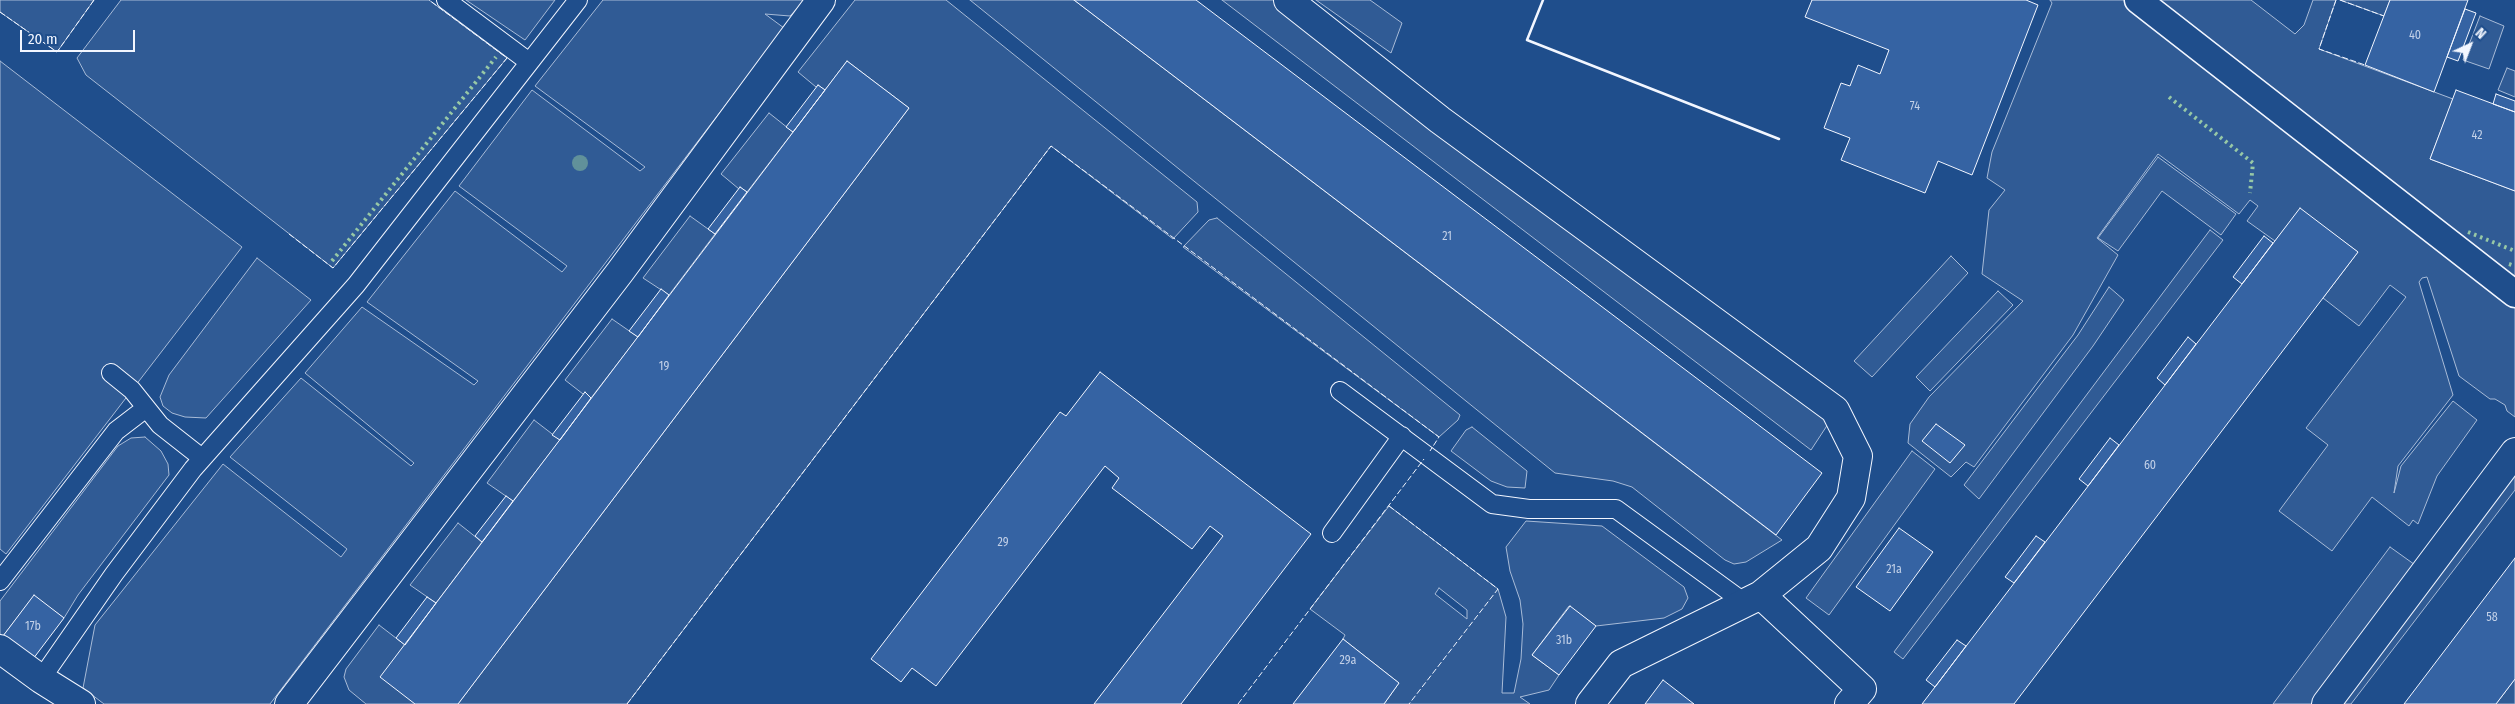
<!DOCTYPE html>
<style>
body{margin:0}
#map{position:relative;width:2515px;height:704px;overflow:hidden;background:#1f4e8c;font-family:"Fira Sans Condensed",sans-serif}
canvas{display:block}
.north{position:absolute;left:2445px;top:20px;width:50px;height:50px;-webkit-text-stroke:4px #1f4e8c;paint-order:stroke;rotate:43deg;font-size:14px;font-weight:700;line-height:20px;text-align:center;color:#f2f6ff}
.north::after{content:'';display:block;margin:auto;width:18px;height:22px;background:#f2f6ff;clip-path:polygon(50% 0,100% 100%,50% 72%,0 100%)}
.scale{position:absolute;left:20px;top:30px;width:115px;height:22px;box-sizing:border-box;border:2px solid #f2f6ff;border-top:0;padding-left:6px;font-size:15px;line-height:18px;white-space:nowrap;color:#f2f6ff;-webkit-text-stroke:4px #1f4e8c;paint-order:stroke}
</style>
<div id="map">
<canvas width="2515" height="704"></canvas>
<div class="north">N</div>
<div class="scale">20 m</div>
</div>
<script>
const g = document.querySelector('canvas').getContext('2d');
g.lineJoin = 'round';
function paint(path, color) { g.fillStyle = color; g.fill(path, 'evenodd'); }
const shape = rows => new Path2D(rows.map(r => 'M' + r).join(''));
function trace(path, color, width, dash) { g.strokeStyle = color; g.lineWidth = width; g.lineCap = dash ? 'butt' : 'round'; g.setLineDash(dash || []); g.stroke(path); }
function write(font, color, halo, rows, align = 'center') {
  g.font = font + ' "Fira Sans Condensed",sans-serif'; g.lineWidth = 4; g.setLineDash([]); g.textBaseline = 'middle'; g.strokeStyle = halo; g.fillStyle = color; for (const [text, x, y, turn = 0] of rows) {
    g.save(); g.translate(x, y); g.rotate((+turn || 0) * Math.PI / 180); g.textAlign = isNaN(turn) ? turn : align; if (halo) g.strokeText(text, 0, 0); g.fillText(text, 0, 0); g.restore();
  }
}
const built = shape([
 [0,0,94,0,57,52,0,12,0,0],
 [121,0,429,0,507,58,333,268,86,75,77,58,121,0],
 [466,0,555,0,525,40,466,0],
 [603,0,805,0,790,16,765,14,784,28,270,704,104,704,83,688,95,625,223,464,341,557,347,549,230,457,301,378,411,466,414,463,305,373,362,307,474,385,478,381,367,302,455,191,562,272,567,266,459,186,532,90,640,171,645,167,535,86,603,0],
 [855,0,946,0,1197,202,1198,212,1173,239,1051,146,627,704,458,704,909,108,847,61,825,90,818,85,816,87,798,72,855,0],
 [970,0,1074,0,1782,540,1746,562,1734,564,1725,560,1632,487,1613,481,1555,473,970,0],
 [1222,0,1275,0,1830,421,1811,450,1222,0],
 [1316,0,1370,0,1402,23,1391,53,1316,0],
 [2050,0,2251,0,2295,34,2304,25,2313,0,2336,0,2319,49,2453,99,2430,159,2515,191,2515,417,2507,411,2505,405,2495,399,2490,399,2459,376,2427,277,2422,278,2419,282,2453,395,2398,466,2394,493,2401,466,2453,401,2477,420,2437,476,2418,524,2413,520,2409,526,2372,497,2332,551,2279,511,2328,445,2306,428,2406,297,2390,285,2359,326,2323,298,2358,252,2300,209,2275,241,2247,221,2258,206,2250,200,2239,214,2158,154,2097,238,2118,255,2073,335,1974,467,1966,462,1951,477,1908,443,1910,424,1929,397,2023,301,1982,274,1989,210,2005,190,1987,178,1992,152,2052,3,2050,0],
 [2340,0,2390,0,2384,16,2340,0],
 [2480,16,2504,26,2489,69,2463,60,2480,16],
 [0,61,242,247,6,554,0,549,0,61],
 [2507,68,2515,71,2515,97,2498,90,2507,68],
 [769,113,793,132,747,192,740,187,739,189,721,174,769,113],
 [2158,157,2236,214,2221,235,2162,191,2118,251,2098,238,2158,157],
 [690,216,715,234,669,295,643,278,690,216],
 [1217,218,1460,415,1458,420,1439,437,1183,247,1209,220,1217,218],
 [2210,230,2223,240,1903,659,1894,652,2210,230],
 [1951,256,1968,273,1872,377,1854,361,1951,256],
 [257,258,311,300,206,418,185,417,172,413,163,406,160,397,169,375,257,258],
 [2109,287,2124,300,2093,346,1979,499,1964,485,2078,335,2109,287],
 [1998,291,2013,305,1930,391,1916,377,1998,291],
 [612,319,638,337,591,398,585,392,583,394,565,380,612,319],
 [534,420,560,440,513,501,487,483,534,420],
 [1472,427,1527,471,1525,488,1507,487,1491,481,1451,451,1466,430,1472,427],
 [145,437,161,451,168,464,169,475,78,595,64,618,34,596,3,636,0,634,0,601,118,446,131,438,145,437],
 [1912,451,1935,469,1829,615,1806,598,1912,451],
 [2515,464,2515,490,2351,704,2335,704,2515,464],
 [1389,506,1498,589,1506,617,1502,693,1514,693,1521,659,1523,624,1520,600,1510,571,1506,547,1526,521,1602,526,1684,587,1688,598,1682,609,1664,618,1596,626,1569,606,1532,655,1559,675,1549,690,1520,697,1530,704,1384,704,1399,683,1343,639,1345,635,1310,609,1389,506],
 [1439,588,1467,610,1467,619,1435,594,1439,588],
 [458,523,482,542,436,603,410,585,458,523],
 [2390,547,2418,567,2313,704,2273,704,2390,547],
 [379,625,405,645,415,704,366,704,349,690,344,677,346,669,379,625],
 [2515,679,2515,704,2496,704,2515,679]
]);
paint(built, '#305b95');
trace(built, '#a8bbd7', 1);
const building = shape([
 [1074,0,1196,0,1822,473,1776,535,1074,0],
 [1812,0,2026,0,2038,5,1972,175,1938,161,1925,193,1841,160,1850,138,1824,128,1841,83,1850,86,1858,65,1880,74,1889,50,1805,17,1812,0],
 [2390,0,2468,0,2434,92,2365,65,2390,0],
 [2465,9,2476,13,2458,61,2447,57,2465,9],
 [847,61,909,108,458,704,415,704,380,677,847,61],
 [818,85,825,90,793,132,786,127,818,85],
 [2456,90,2515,112,2515,191,2430,159,2456,90],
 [2496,94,2515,101,2515,112,2493,104,2496,94],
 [740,187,747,192,715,234,708,229,740,187],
 [2300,208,2358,252,2014,704,1922,704,2300,208],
 [2264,236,2273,243,2242,284,2233,277,2264,236],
 [661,289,669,295,638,337,629,331,661,289],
 [2188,337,2196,344,2165,385,2157,378,2188,337],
 [1100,372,1311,534,1181,704,1094,704,1223,536,1210,526,1192,549,1112,488,1119,478,1105,466,936,686,912,668,901,682,871,659,1060,412,1066,416,1100,372],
 [585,392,591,398,560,440,552,435,585,392],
 [1936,424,1965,445,1950,463,1922,441,1936,424],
 [2110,438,2119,445,2088,486,2079,479,2110,438],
 [506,496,513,501,482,542,475,536,506,496],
 [1899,528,1933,552,1890,611,1856,587,1899,528],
 [2036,536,2045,542,2014,583,2005,577,2036,536],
 [2515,558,2515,679,2496,704,2404,704,2515,558],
 [34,595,64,618,33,659,3,636,34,595],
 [427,597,436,603,405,645,396,638,427,597],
 [1570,606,1596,626,1559,675,1532,655,1570,606],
 [1343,639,1399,683,1384,704,1293,704,1343,639],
 [1957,640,1966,646,1935,687,1926,680,1957,640],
 [1663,680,1694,704,1645,704,1663,680]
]);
paint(building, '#3563a3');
trace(building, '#f2f6ff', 1);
const service = shape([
 [446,0,529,62],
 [111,373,132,390,160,425,202,458],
 [1340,391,1492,504,1529,509,1616,509,1745,603],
 [1332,533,1402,436],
 [0,581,116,431,146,408],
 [41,679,114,574,193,469,356,285,578,0]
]);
const pedestrian = shape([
 [2138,0,2515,294]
]);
const minor = shape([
 [1288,0,1440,120,1835,410,1858,456,1851,498,1819,548,1761,595,1862,689,1849,704],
 [0,649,41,679,81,704],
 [289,704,620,272,821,0],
 [1590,704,1621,664,1761,595],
 [2326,704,2515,452]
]);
trace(service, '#f2f6ff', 20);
trace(pedestrian, '#f2f6ff', 29);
trace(minor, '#f2f6ff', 30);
trace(service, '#1f4e8c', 18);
trace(pedestrian, '#1f4e8c', 26);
trace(minor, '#1f4e8c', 28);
trace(shape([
 [2169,97,2253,163,2250,193],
 [2468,232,2515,251],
 [332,261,496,57],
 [2509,264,2515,266]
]), '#97c8a6', 4, [2.5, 4]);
trace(shape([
 [2336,0,2319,49,2365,65],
 [2340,0,2384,16],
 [0,12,57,52,94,0],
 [289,234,333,268,507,58,429,0],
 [1389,506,1498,589,1409,704],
 [627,704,1051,146,1439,437,1430,451],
 [1238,704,1424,459]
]), '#f2f6ff', 1, [6, 2.5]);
trace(shape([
 [1543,0,1527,40,1779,139]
]), '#f2f6ff', 2.5);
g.fillStyle = '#61919a';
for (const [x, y] of [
 [580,163]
]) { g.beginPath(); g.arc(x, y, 8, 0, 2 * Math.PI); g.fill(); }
write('12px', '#c3d1e8', null, [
 ["40",2415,36],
 ["74",1915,107],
 ["42",2477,136],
 ["21",1447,237],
 ["19",664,367],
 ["60",2150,466],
 ["29",1003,543],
 ["21a",1894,570],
 ["58",2492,618],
 ["17b",33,627],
 ["31b",1564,641],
 ["29a",1348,661]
]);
</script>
